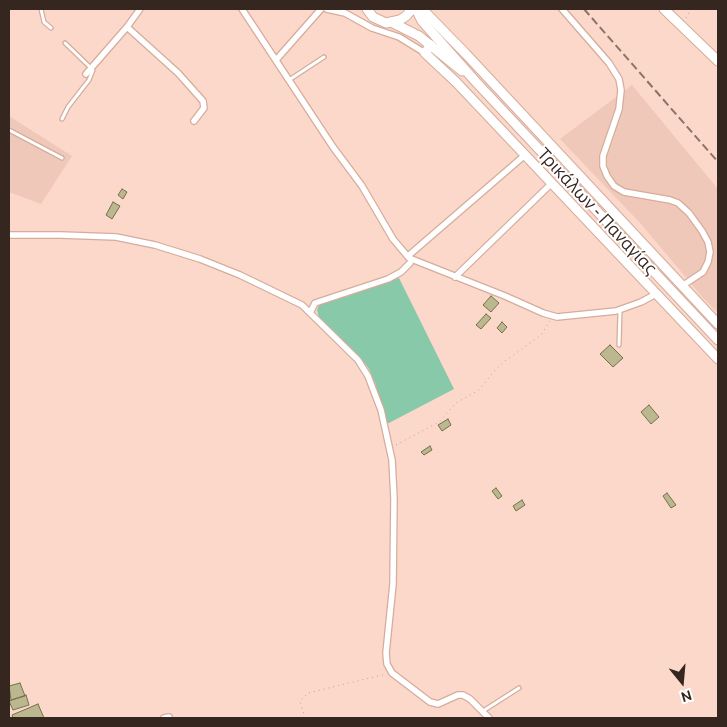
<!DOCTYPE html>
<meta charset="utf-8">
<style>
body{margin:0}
#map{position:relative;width:727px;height:727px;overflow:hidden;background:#fbd8ca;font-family:Ubuntu,sans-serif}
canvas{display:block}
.frame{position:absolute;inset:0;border:10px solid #362620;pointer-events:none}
.north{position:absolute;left:657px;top:657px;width:50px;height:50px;-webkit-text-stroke:4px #fff;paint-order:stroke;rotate:163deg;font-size:14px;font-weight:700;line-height:20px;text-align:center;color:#362620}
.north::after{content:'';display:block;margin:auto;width:18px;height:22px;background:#362620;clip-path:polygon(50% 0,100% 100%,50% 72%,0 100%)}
</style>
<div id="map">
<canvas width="727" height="727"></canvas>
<div class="frame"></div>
<div class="north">N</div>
</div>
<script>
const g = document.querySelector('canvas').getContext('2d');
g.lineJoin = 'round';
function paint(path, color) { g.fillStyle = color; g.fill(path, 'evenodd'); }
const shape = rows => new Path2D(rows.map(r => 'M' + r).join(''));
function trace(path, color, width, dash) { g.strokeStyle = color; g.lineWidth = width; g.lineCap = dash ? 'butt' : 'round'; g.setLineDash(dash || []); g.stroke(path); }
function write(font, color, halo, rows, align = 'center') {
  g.font = font + ' Ubuntu,sans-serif'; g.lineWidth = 4; g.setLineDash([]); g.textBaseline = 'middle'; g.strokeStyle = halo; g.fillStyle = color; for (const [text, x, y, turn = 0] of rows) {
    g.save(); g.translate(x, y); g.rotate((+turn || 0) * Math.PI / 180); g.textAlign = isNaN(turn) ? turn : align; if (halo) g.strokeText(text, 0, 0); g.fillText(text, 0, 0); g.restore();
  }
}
paint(shape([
 [632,85,718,189,718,313,704,299,641,224,560,139],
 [9,116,72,156,41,204,9,192]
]), '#f0c8b9');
paint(shape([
 [399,278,454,389,387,424,375,383,369,369,359,356,319,317,317,310,319,305,323,302]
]), '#87c9a9');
const building = shape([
 [122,189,127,192,123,199,118,195,122,189],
 [113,202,120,206,112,219,106,215,113,202],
 [491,296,499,303,491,312,483,305,491,296],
 [486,314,491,318,481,329,476,325,486,314],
 [502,322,507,327,502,333,497,328,502,322],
 [610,345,623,358,613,367,600,354,610,345],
 [649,405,659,417,651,424,641,412,649,405],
 [448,419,451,425,442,431,438,425,448,419],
 [430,446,432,450,424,455,421,452,430,446],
 [496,488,502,496,498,499,492,491,496,488],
 [667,493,676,505,671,508,663,496,667,493],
 [522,500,525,505,516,511,513,506,522,500],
 [20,683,25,696,11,700,9,686,20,683],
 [26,695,29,705,13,710,9,701,26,695],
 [38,704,44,718,13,718,12,715,38,704]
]);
paint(building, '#bbb78f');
trace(building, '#74704b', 1);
const lane = shape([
 [41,9,44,22,51,28],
 [289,80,324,57],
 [62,119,68,107,89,80,93,70,65,43],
 [9,130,62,158],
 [619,345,620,310],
 [483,711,519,688]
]);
const street = shape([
 [242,9,333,147,362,186,393,239,409,258,505,296,543,313,557,317,616,311,641,302,656,294],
 [327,9,345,13,372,28,399,37,425,53],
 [562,9,609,63,619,79,621,90,619,109,603,156,603,166,607,176,614,186,624,192,670,200,678,203,689,213,702,231,708,242,710,252,708,262,703,272,682,286],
 [127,27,178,73,203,101,204,108,194,121],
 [276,60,321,9],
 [86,74,127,27,140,9],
 [9,235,61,235,116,237,155,245,200,259,240,275,302,305,358,360,368,376,381,410,392,460,394,499,393,584,386,653,387,664,392,673,430,702,438,704,458,695,463,695,470,699,489,718],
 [408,256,525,155],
 [455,277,552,183],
 [310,313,315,303,388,279,401,272,410,263],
 [164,718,169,717]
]);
const secondary = shape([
 [418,9,425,12,466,54,718,324],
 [664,9,718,61],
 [431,45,425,53,456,82,718,359]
]);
const primary = shape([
 [367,9,373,17,386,23,400,20,406,16,412,9],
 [416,9,422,21,476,82,718,340],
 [393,23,419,36,462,71]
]);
trace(lane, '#d6ac9b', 5.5);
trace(street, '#d6ac9b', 8);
trace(secondary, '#d6ac9b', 11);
trace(primary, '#d6ac9b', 11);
trace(shape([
 [686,18,691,9],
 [396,445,439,422,456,403,479,390,496,369,505,361,541,335,550,321],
 [305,718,300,701,308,693,386,674]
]), '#bda095', 1, [1, 4]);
trace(lane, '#fff', 3);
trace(street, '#fff', 5.5);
trace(secondary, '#fff', 9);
trace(primary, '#fff', 9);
trace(shape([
 [584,9,718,162]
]), '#8b7369', 2, [8, 4]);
write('18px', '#362620', '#fff', [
 ["Τρικάλων - Παναγίας",597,211,47]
]);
</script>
